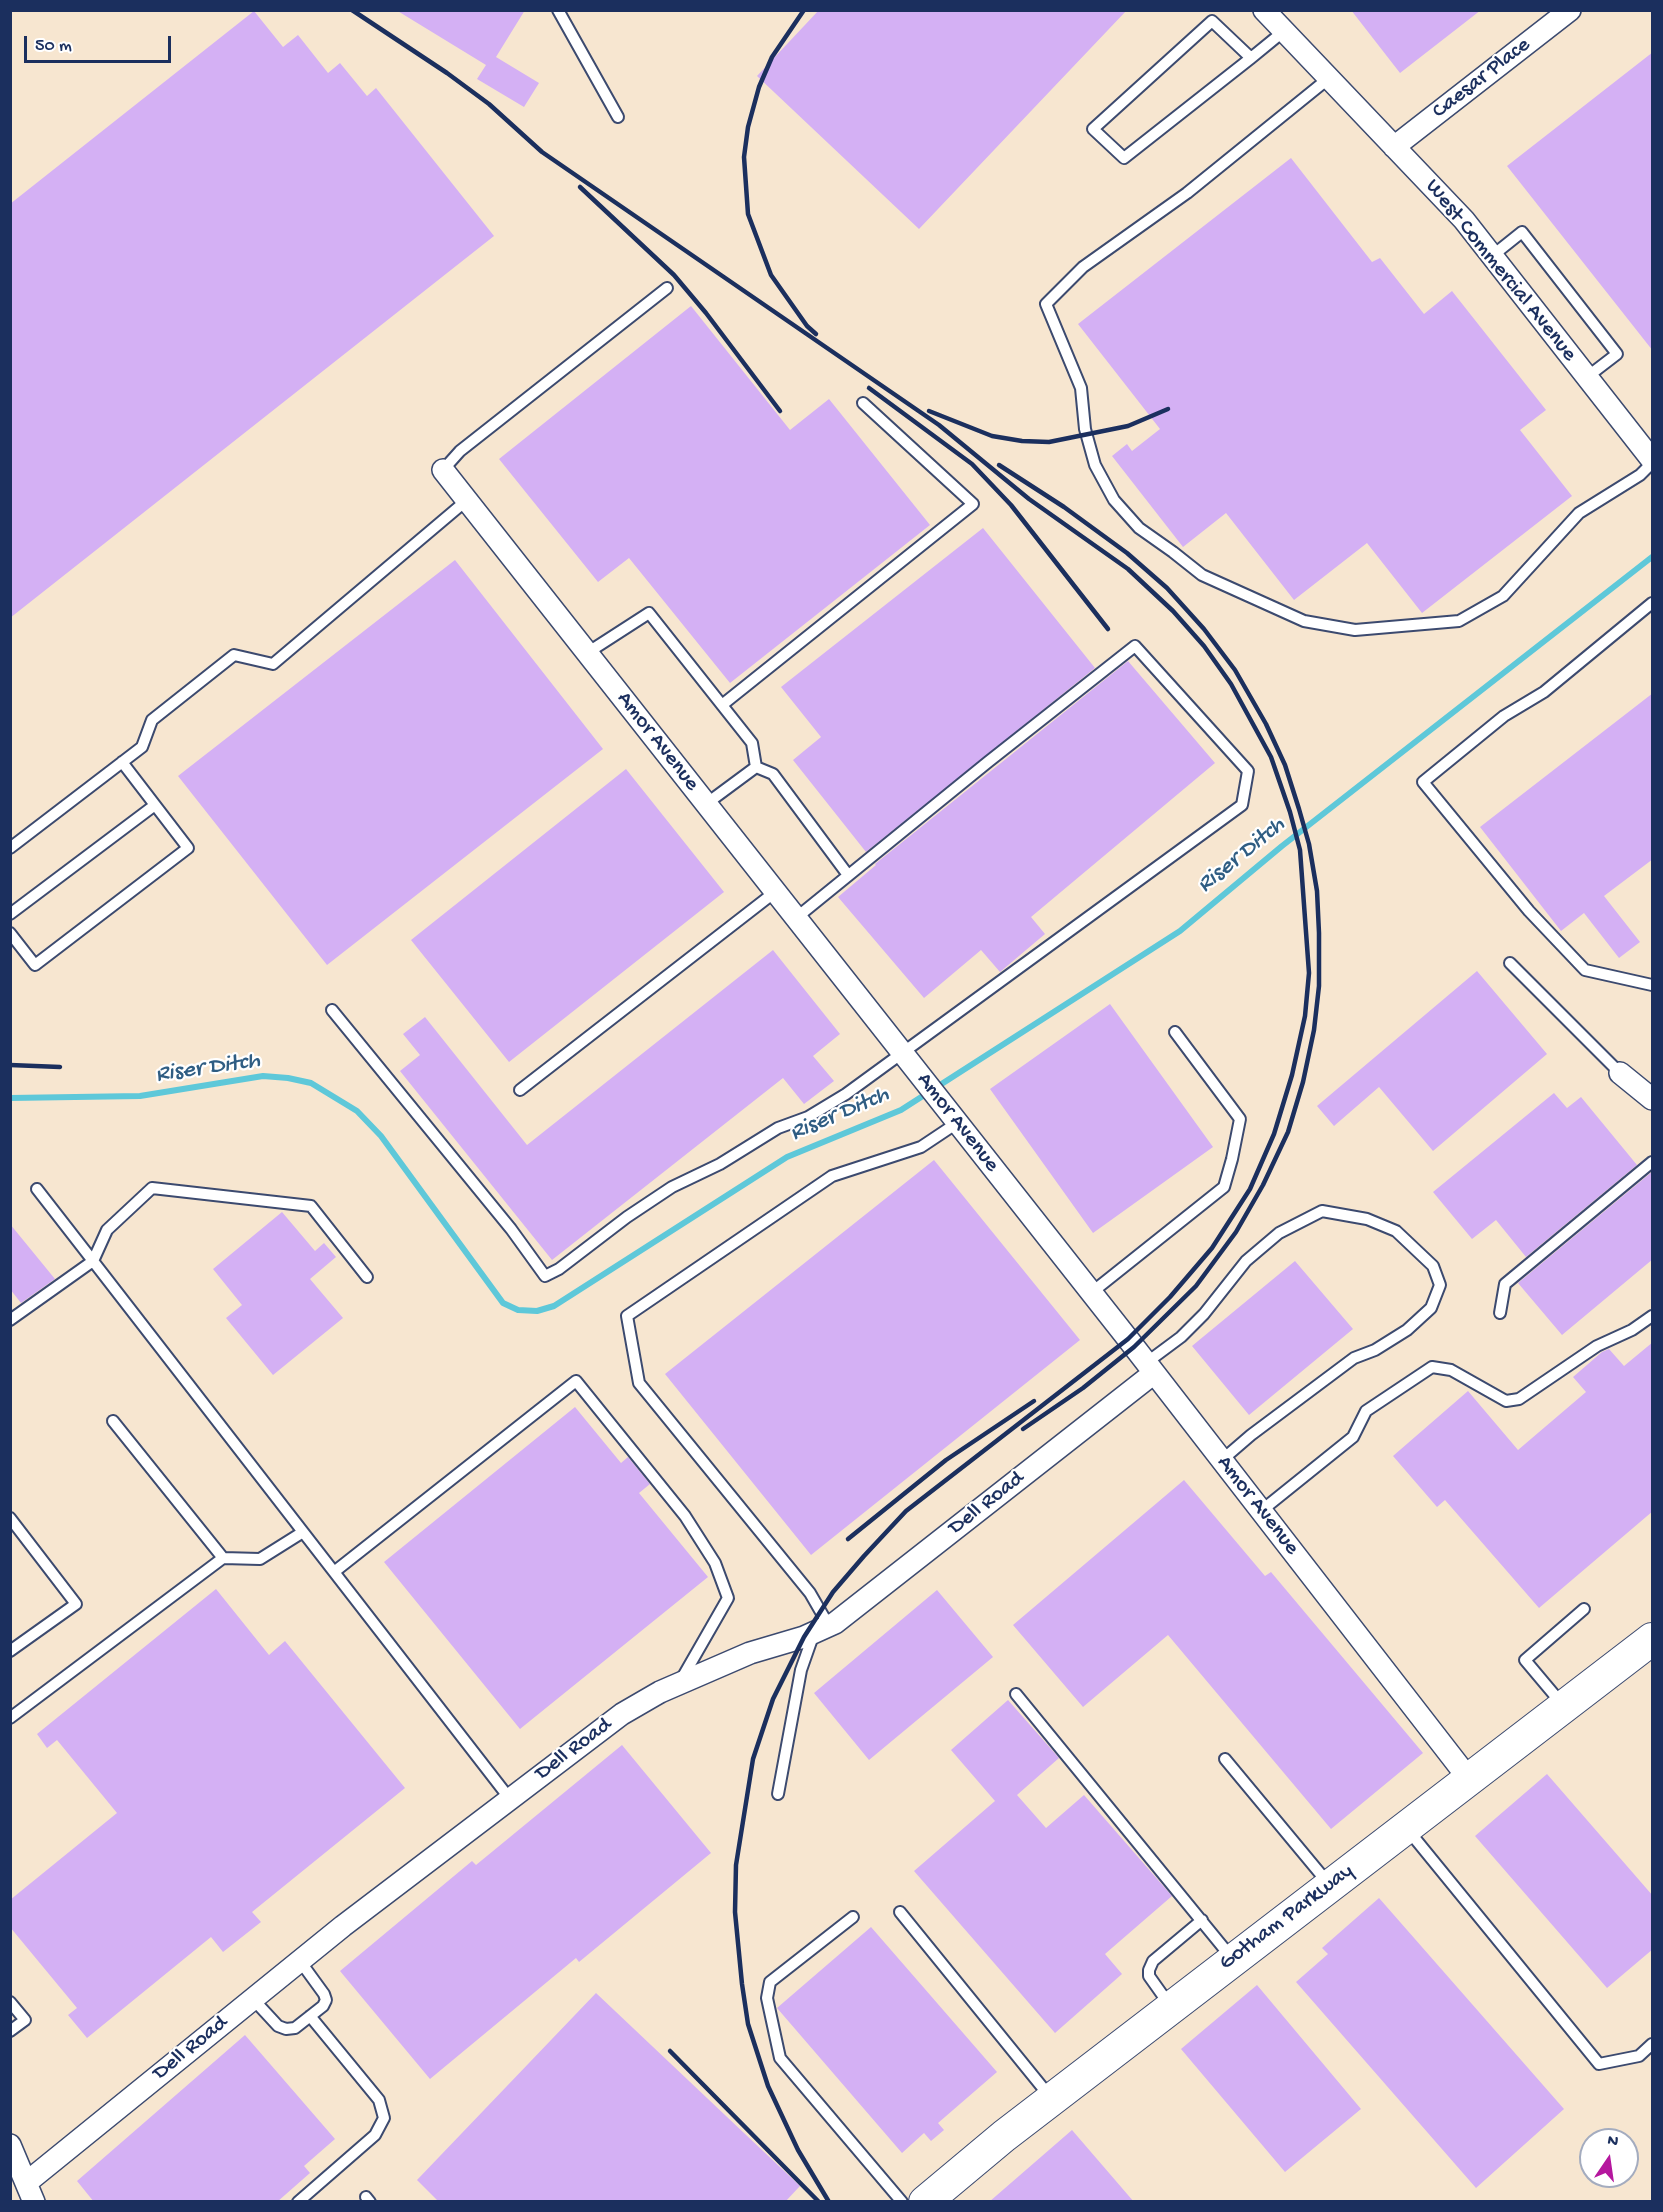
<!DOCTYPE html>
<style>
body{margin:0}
#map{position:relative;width:1663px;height:2212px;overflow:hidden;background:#f7e6d0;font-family:"Gochi Hand",sans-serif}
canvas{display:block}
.frame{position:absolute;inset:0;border:12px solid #1b2f5e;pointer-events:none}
.north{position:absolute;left:1579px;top:2128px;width:60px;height:60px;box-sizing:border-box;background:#fff;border:2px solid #a4acbf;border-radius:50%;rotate:13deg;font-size:16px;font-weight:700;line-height:24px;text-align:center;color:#1b2f5e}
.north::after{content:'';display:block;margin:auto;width:21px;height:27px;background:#b5179e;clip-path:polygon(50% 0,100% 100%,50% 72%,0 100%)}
.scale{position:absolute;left:24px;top:36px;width:147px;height:27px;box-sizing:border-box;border:3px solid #1b2f5e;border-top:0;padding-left:8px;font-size:18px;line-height:21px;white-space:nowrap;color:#1b2f5e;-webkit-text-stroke:4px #fff;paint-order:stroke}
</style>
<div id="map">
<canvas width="1663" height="2212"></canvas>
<div class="frame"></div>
<div class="north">N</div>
<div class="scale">50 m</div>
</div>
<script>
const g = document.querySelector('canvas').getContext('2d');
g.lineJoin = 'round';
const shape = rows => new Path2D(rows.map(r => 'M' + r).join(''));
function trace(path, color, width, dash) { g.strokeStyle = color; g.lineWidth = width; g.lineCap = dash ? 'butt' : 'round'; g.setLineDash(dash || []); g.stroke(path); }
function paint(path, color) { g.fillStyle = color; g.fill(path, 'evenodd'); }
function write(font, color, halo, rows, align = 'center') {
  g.font = font + ' "Gochi Hand",sans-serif'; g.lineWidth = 4.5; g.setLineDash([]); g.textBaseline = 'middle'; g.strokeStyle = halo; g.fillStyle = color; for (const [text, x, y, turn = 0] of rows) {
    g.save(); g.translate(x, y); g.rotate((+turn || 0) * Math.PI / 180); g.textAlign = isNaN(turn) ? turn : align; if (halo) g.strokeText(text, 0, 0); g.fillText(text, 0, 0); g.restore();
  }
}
trace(shape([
 [10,1098,140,1096,263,1076,288,1078,311,1083,357,1111,381,1136,503,1303,518,1310,537,1311,554,1306,787,1157,901,1110,1180,931,1282,846,1652,557]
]), '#5ec8d9', 6);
paint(shape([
 [396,10,525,10,496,57,539,83,524,107,477,79,486,65],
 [819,10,1127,10,919,229,757,76],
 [1351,10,1481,10,1400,73],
 [254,11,283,47,298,35,328,73,340,63,367,96,376,88,494,236,10,618,10,204],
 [1653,52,1653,351,1507,166],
 [1291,158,1372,262,1380,258,1424,314,1452,291,1546,410,1520,430,1572,496,1422,613,1367,543,1294,600,1226,513,1183,547,1112,456,1127,444,1132,451,1160,429,1078,324],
 [691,306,790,430,829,399,930,525,730,683,629,558,598,582,499,459],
 [983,528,1095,668,866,852,793,760,821,737,781,687],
 [455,560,603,749,327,965,178,776],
 [1128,661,1215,763,1031,917,1045,934,1000,972,981,950,924,998,838,897,876,865,875,864],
 [1653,693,1653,859,1604,896,1640,942,1619,958,1584,913,1561,931,1480,827],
 [626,769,724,892,509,1062,411,940],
 [773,950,840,1034,813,1056,834,1081,804,1104,783,1078,552,1260,400,1071,420,1055,403,1034,425,1017,527,1145],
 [1477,971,1547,1054,1433,1151,1379,1087,1334,1126,1317,1106],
 [1110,1004,1213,1147,1093,1233,990,1089],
 [1554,1093,1567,1108,1581,1097,1637,1165,1526,1257,1496,1220,1472,1239,1433,1192],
 [934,1160,1080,1340,811,1555,665,1374],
 [1653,1171,1653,1259,1562,1335,1518,1283],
 [282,1212,315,1251,324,1243,336,1257,310,1279,343,1318,273,1375,226,1318,242,1305,213,1269],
 [10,1224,55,1279,21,1303,10,1289],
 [1295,1261,1353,1329,1249,1415,1192,1346],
 [1653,1342,1653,1511,1539,1608,1445,1500,1437,1507,1393,1456,1468,1391,1518,1450,1586,1392,1573,1377,1602,1352,1609,1349,1624,1366],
 [575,1407,621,1463,628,1457,650,1484,639,1493,708,1577,520,1729,384,1562],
 [1184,1480,1265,1576,1271,1572,1423,1753,1331,1829,1168,1635,1083,1707,1013,1625],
 [216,1589,269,1655,285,1641,405,1788,252,1912,261,1922,223,1952,211,1937,87,2038,68,2015,77,2008,10,1927,10,1900,117,1813,57,1740,47,1748,37,1734],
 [937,1590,993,1657,869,1760,814,1693],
 [1008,1700,1059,1758,1017,1795,1046,1828,1084,1795,1172,1896,1105,1954,1122,1974,1055,2033,914,1871,995,1801,951,1750],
 [622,1745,711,1853,579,1962,576,1958,430,2079,340,1971,472,1861,476,1865],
 [1547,1774,1653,1896,1653,1949,1607,1988,1475,1836],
 [1379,1898,1564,2109,1476,2188,1296,1982,1328,1954,1322,1948],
 [871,1927,997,2072,938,2123,944,2130,931,2141,924,2133,902,2153,777,2008],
 [1257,1985,1361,2109,1285,2172,1181,2049],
 [596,1993,800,2186,785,2202,439,2202,417,2180],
 [245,2035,335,2139,304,2166,310,2173,277,2202,94,2202,77,2181],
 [1072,2130,1134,2202,989,2202]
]), '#d4b0f4');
const lane = shape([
 [558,10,618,117],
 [1251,58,1212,21,1093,129,1124,158,1251,58,1284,31],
 [1329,78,1187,193,1083,267,1046,304,1081,388,1085,429,1095,465,1114,500,1139,528,1173,552,1202,575,1304,621,1355,630,1459,621,1503,596,1579,513,1640,475,1652,463],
 [1492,256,1522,232,1617,354,1587,377],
 [443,470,460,451,667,288],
 [1652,603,1544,692,1504,716,1423,782,1529,911,1585,970,1652,985],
 [587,653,649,613,752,743,756,767],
 [722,705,973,504,863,403],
 [706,804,756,767,773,774,848,875],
 [10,848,142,747,152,720,234,655,273,664,467,500],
 [10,914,155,805],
 [10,933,35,965,188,848,122,762],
 [1510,963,1620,1073],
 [332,1010,511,1229,545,1276,559,1269,627,1217,672,1187,720,1164,778,1128,808,1117,846,1094,1242,805,1248,771,1135,646,988,762,796,918],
 [520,1090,775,892],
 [37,1189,93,1261,107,1230,152,1188,311,1206,367,1277],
 [1091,1293,1224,1187,1232,1159,1240,1119,1175,1032],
 [1500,1313,1505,1284,1652,1162],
 [10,1320,93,1261,510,1799],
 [1146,1363,1181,1337,1204,1314,1246,1261,1279,1233,1322,1211,1367,1219,1396,1231,1433,1266,1440,1285,1431,1308,1407,1330,1375,1350,1354,1358,1251,1435,1222,1460],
 [113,1421,223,1558],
 [1261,1511,1353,1437,1366,1411,1432,1367,1451,1370,1506,1401,1519,1399,1597,1346,1632,1330,1652,1316],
 [10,1518,76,1604,10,1651],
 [334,1572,576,1381,685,1516,715,1563,728,1598,681,1680],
 [829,1626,810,1593,639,1383,627,1316,832,1176,921,1147,957,1123],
 [1016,1694,1231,1957],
 [1562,1704,1525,1660,1584,1609],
 [10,1718,223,1558,260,1559,303,1532],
 [1225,1759,1328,1883],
 [778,1794,801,1670,814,1633],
 [1408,1830,1599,2064,1639,2056,1652,2044],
 [900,1912,1051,2098],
 [853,1917,770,1982,767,1998,780,2058,902,2202],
 [253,1999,278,2026,286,2029,295,2028,323,2006,326,2000,324,1994,300,1961],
 [10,2002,25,2020,10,2031],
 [1171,2007,1149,1976,1149,1970,1153,1961,1202,1920],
 [366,2197,370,2202],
 [298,2202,375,2135,384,2118,379,2100,310,2016]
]);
const street = shape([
 [1264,10,1464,220,1652,460],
 [1394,147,1570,10],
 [443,470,1128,1339,1469,1779],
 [1620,1073,1652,1099],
 [10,2145,34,2202],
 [26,2183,343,1926,622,1714,660,1692,750,1653,804,1637,835,1623,1154,1373]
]);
const secondary = shape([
 [925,2202,1004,2136,1652,1639]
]);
trace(lane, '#3c4a6f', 14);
trace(street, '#3c4a6f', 24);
trace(secondary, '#3c4a6f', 34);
trace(lane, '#fff', 10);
trace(street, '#fff', 21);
trace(secondary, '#fff', 32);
trace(shape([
 [352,10,447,73,489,104,542,152,939,425,1029,499,1128,569,1173,611,1204,646,1231,684,1271,757,1290,812,1300,850,1309,973,1305,1016,1292,1075,1274,1134,1250,1189,1212,1248,1170,1297,1128,1339,906,1511,864,1556,833,1592,804,1637,773,1699,753,1759,736,1865,735,1912,742,1984,748,2024,768,2086,798,2150,829,2202],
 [804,10,772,57,759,87,748,127,744,157,748,214,771,275,807,326,816,334],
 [580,187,674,275,706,313,780,411],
 [869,388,972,464,1011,505,1108,629],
 [929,411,992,436,1022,441,1049,442,1128,426,1168,409],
 [999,465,1064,507,1127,553,1167,588,1204,629,1235,670,1266,724,1285,765,1299,809,1309,844,1317,891,1319,933,1319,986,1314,1030,1303,1082,1288,1132,1263,1185,1236,1232,1196,1286,1134,1347,1083,1388,1023,1429],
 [10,1065,60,1067],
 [848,1539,946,1460,1034,1401],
 [670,2051,819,2202]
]), '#1b2f5e', 4.5);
write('22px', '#1b2f5e', '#fff', [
 ["Caesar Place",1482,79,-38],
 ["West Commercial Avenue",1500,271,51],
 ["Amor Avenue",657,742,52],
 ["Amor Avenue",957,1123,52],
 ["Dell Road",987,1504,-38],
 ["Amor Avenue",1257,1506,52],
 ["Dell Road",574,1750,-37],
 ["Gotham Parkway",1287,1918,-37],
 ["Dell Road",191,2049,-39]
]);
write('italic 24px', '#2f5d83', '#fff', [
 ["Riser Ditch",1242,856,-39],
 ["Riser Ditch",208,1069,-8],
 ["Riser Ditch",840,1115,-23]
]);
</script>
